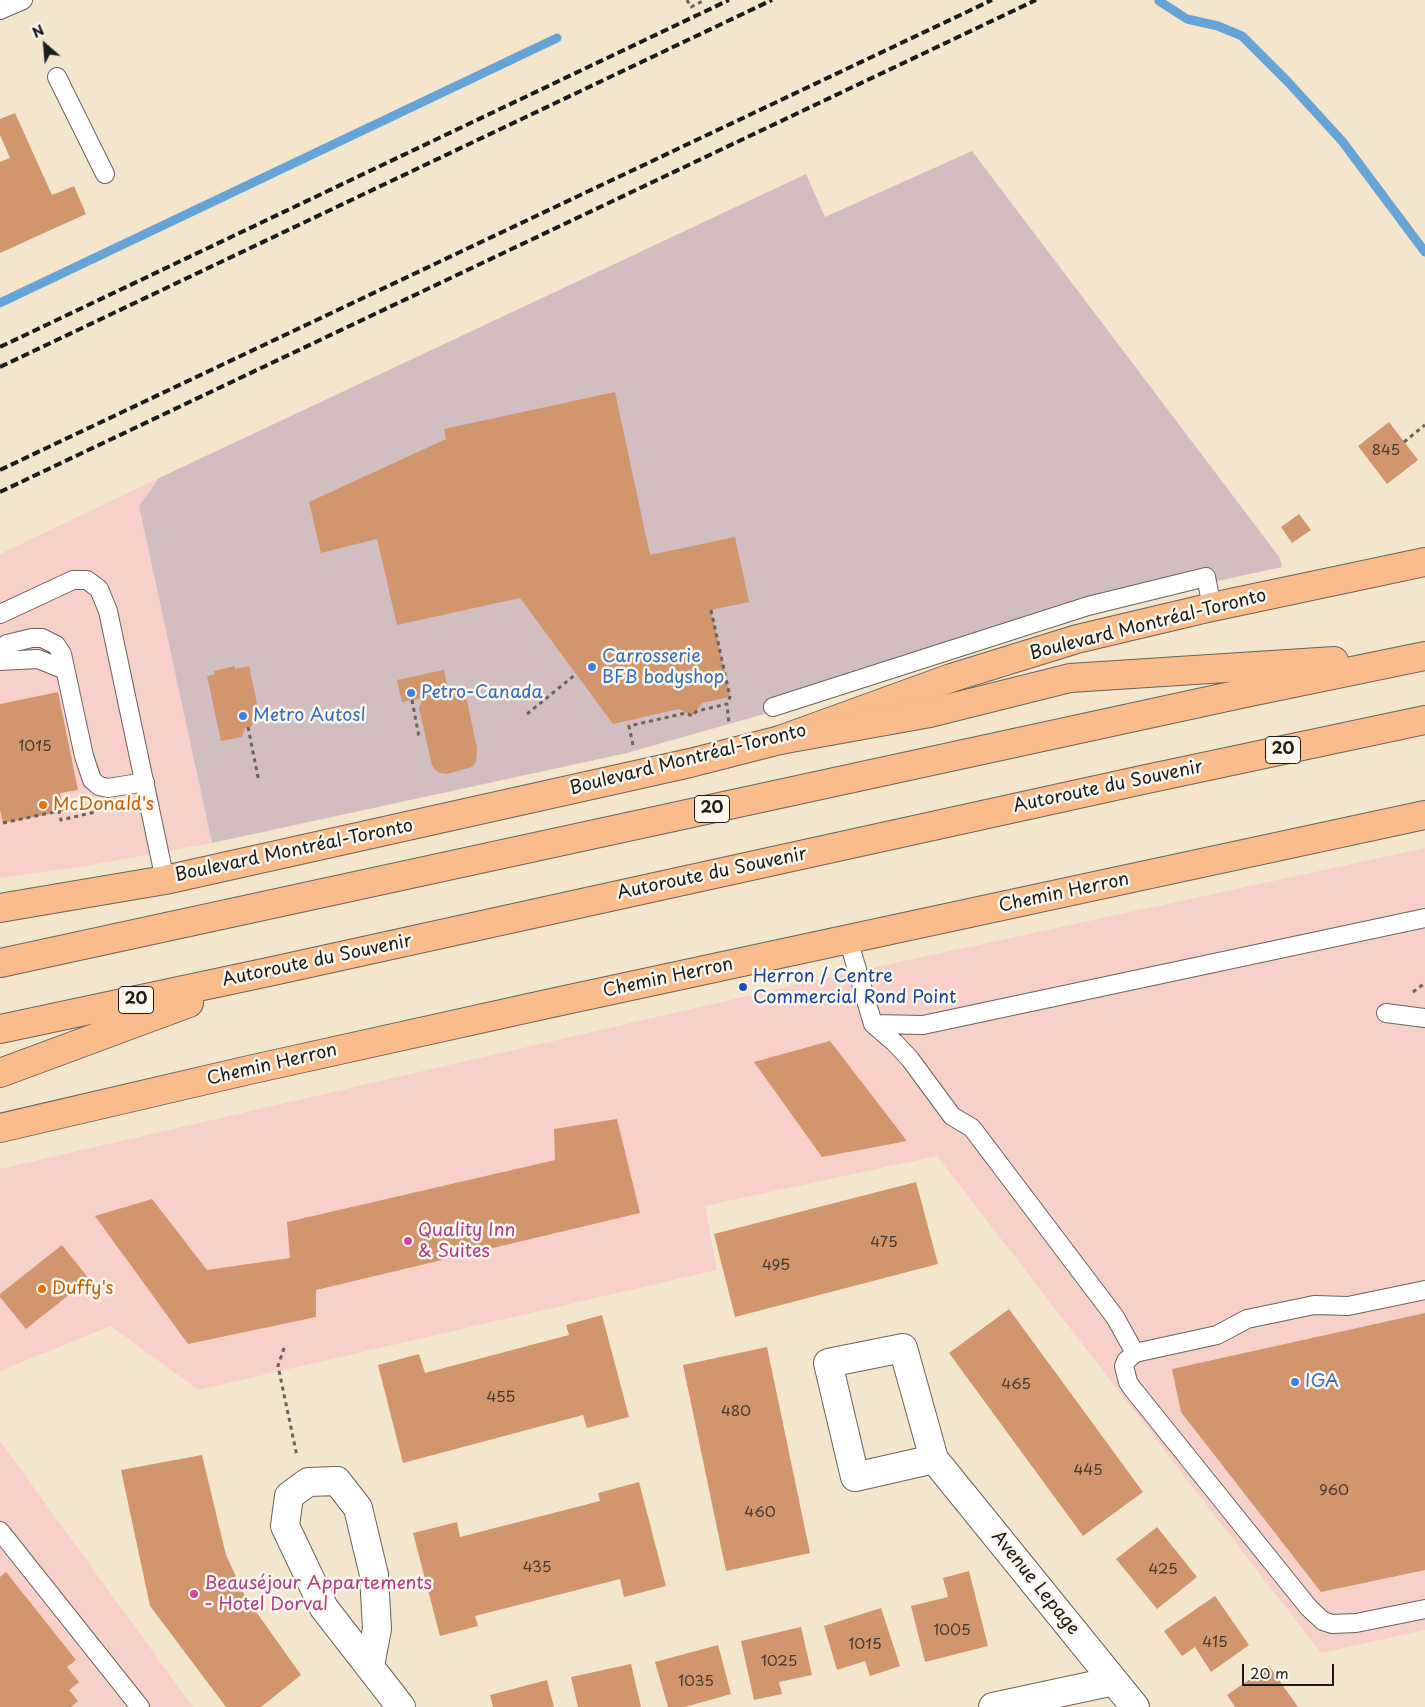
<!DOCTYPE html>
<meta charset="utf-8">
<style>
body{margin:0}
#map{position:relative;width:1425px;height:1707px;overflow:hidden;background:#f4e6cd;font-family:"Playpen Sans",sans-serif}
canvas{display:block}
.north{position:absolute;left:20px;top:20px;width:50px;height:50px;-webkit-text-stroke:4px #fbf7ec;paint-order:stroke;rotate:333deg;font-size:14px;font-weight:700;line-height:20px;text-align:center;color:#1c1c1c}
.north::after{content:'';display:block;margin:auto;width:18px;height:22px;background:#1c1c1c;clip-path:polygon(50% 0,100% 100%,50% 72%,0 100%)}
.scale{position:absolute;left:1242px;top:1664px;width:92px;height:22px;box-sizing:border-box;border:2px solid #1c1c1c;border-top:0;padding-left:6px;font-size:15px;line-height:18px;white-space:nowrap;color:#1c1c1c;-webkit-text-stroke:4px #fbf7ec;paint-order:stroke}
</style>
<div id="map">
<canvas width="1425" height="1707"></canvas>
<div class="north">N</div>
<div class="scale">20 m</div>
</div>
<script>
const g = document.querySelector('canvas').getContext('2d');
g.lineJoin = 'round';
function paint(path, color) { g.fillStyle = color; g.fill(path, 'evenodd'); }
const shape = rows => new Path2D(rows.map(r => 'M' + r).join(''));
function trace(path, color, width, dash) { g.strokeStyle = color; g.lineWidth = width; g.lineCap = dash ? 'butt' : 'round'; g.setLineDash(dash || []); g.stroke(path); }
function write(font, color, halo, rows, align = 'center') {
  g.font = font + ' "Playpen Sans",sans-serif'; g.lineWidth = 5; g.setLineDash([]); g.textBaseline = 'middle'; g.strokeStyle = halo; g.fillStyle = color; for (const [text, x, y, turn = 0] of rows) {
    g.save(); g.translate(x, y); g.rotate((+turn || 0) * Math.PI / 180); g.textAlign = isNaN(turn) ? turn : align; if (halo) g.strokeText(text, 0, 0); g.fillText(text, 0, 0); g.restore();
  }
}
paint(shape([
 [159,478,139,506,212,843,86,866,0,878,0,554],
 [1425,848,1425,1630,1321,1653,937,1156,705,1206,717,1270,198,1390,111,1326,0,1371,0,1169,812,981],
 [0,1441,193,1707,0,1707]
]), '#f7d0c9');
paint(shape([
 [972,151,1280,558,1282,567,1130,600,817,699,627,753,212,843,139,506,159,478,806,174,825,217]
]), '#d2bec1');
trace(shape([
 [1159,1,1187,19,1218,26,1242,36,1288,82,1342,141,1425,252],
 [0,303,557,38]
]), '#66a4d8', 9);
paint(shape([
 [15,113,52,195,74,186,86,214,0,253,0,162,10,158,0,135,0,119],
 [615,392,650,555,735,537,749,602,711,610,730,697,702,703,692,716,679,709,613,724,520,598,397,625,377,539,321,553,309,502,446,439,444,429],
 [1389,422,1418,460,1387,484,1358,446],
 [1299,514,1311,530,1292,543,1281,527],
 [235,666,235,669,249,666,259,713,251,727,245,728,242,737,221,741,207,676,215,674,214,671],
 [444,670,449,692,459,691,467,701,477,748,476,762,472,767,447,774,440,773,435,770,432,765,419,709,421,702,424,698,402,702,397,680],
 [58,692,78,790,60,793,64,811,3,823,0,810,0,704],
 [830,1041,907,1141,822,1157,754,1062],
 [617,1119,640,1213,316,1290,316,1317,188,1344,95,1216,152,1199,207,1270,290,1258,287,1222,555,1160,554,1129],
 [916,1182,938,1264,735,1317,714,1234],
 [62,1245,89,1279,26,1329,0,1297,0,1294],
 [1009,1309,1143,1492,1083,1536,949,1353],
 [1425,1313,1425,1570,1321,1592,1181,1412,1172,1369],
 [602,1315,629,1417,587,1428,583,1415,403,1463,378,1365,419,1354,425,1373,569,1335,566,1325],
 [767,1347,810,1553,726,1571,683,1365],
 [202,1455,226,1555,245,1596,301,1675,261,1707,226,1707,150,1606,121,1470],
 [639,1482,666,1586,624,1597,620,1579,475,1616,478,1626,440,1636,413,1533,457,1522,460,1537,600,1501,598,1493],
 [1157,1527,1197,1577,1157,1609,1116,1559],
 [969,1571,988,1646,925,1662,911,1606,948,1597,943,1578],
 [6,1572,76,1660,67,1667,79,1682,69,1690,78,1701,71,1707,0,1707,0,1577],
 [1215,1596,1249,1645,1211,1672,1195,1647,1182,1656,1164,1631],
 [881,1608,900,1666,870,1676,865,1661,837,1670,824,1626],
 [801,1627,812,1675,779,1682,782,1694,754,1700,741,1641],
 [718,1645,731,1694,685,1707,668,1707,655,1662],
 [631,1664,641,1707,578,1707,571,1677],
 [1269,1666,1298,1707,1235,1707,1227,1695],
 [547,1680,554,1707,493,1707,490,1695]
]), '#d1966e');
const service = shape([
 [0,10,23,0],
 [57,77,105,174],
 [0,614,73,580,87,580,99,589,108,611,165,880],
 [0,649,7,644,32,638,42,638,56,645,62,654,84,756,92,780,99,786,108,788,145,782],
 [0,661,38,659,65,670],
 [773,707,1088,606,1206,577,1212,607],
 [848,939,873,1024,895,1043,910,1059,952,1116,972,1128,1115,1317,1135,1353],
 [1386,1013,1425,1018],
 [873,1024,923,1025,1425,918],
 [1425,1290,1348,1306,1314,1305,1247,1319,1217,1335,1135,1353,1126,1361,1124,1366,1128,1382,1132,1388,1309,1608,1323,1621,1332,1624,1356,1623,1425,1609],
 [0,1531,140,1707]
]);
const minor = shape([
 [934,1459,855,1477,828,1363,903,1348,934,1459,1135,1707],
 [370,1666,377,1629,374,1575,358,1508,337,1481,308,1482,289,1496,285,1526,324,1608,401,1707],
 [993,1707,1114,1681]
]);
const primary = shape([
 [0,908,165,880,690,763,780,740,951,678,1077,639,1212,607,1425,562],
 [0,1128,249,1070,547,1004,1425,815]
]);
const motorway = shape([
 [780,740,930,713,1070,678,1334,661],
 [0,963,1245,693,1425,656],
 [0,1029,273,971,1142,780,1425,720],
 [0,1073,189,1003]
]);
trace(service, '#68635a', 20);
trace(minor, '#68635a', 30);
trace(primary, '#68635a', 30);
trace(motorway, '#68635a', 30);
trace(shape([
 [687,0,691,7,705,0],
 [1404,442,1425,425],
 [711,610,730,697,727,704],
 [412,700,419,737],
 [527,714,576,674],
 [248,727,259,782],
 [633,745,629,726,686,713,692,716,697,711,727,704,729,724],
 [3,823,59,811,61,820,95,812],
 [1413,992,1425,983],
 [284,1348,278,1366,297,1456]
]), '#68635a', 3, [4, 4]);
trace(service, '#fff', 18);
trace(minor, '#fff', 28);
trace(primary, '#f9bc8a', 28);
trace(motorway, '#f9bc8a', 28);
trace(shape([
 [0,347,729,0],
 [0,367,772,0],
 [0,470,992,0],
 [0,492,1036,0]
]), '#1c1c1c', 4, [8, 4]);
for (const [x, y, r, color] of [
 [592,667,5,"#3f7fe0"],
 [411,693,5,"#3f7fe0"],
 [243,716,5,"#3f7fe0"],
 [43,805,5,"#e8710a"],
 [743,987,5,"#1a4fb4"],
 [408,1241,5,"#d1479c"],
 [42,1289,5,"#e8710a"],
 [1295,1382,5,"#3f7fe0"],
 [194,1594,5,"#d1479c"]
]) { const dot = new Path2D(); dot.arc(x, y, r, 0, 2 * Math.PI); g.fillStyle = color; g.fill(dot); trace(dot, '#fbf7ec', 2); }
write('15px', '#493a30', null, [
 ["845",1386,451],
 ["1015",35,747],
 ["475",884,1243],
 ["495",776,1266],
 ["465",1016,1385],
 ["455",501,1398],
 ["480",736,1412],
 ["445",1088,1471],
 ["960",1334,1491],
 ["460",760,1513],
 ["435",537,1568],
 ["425",1163,1570],
 ["1005",952,1631],
 ["415",1215,1643],
 ["1015",865,1645],
 ["1025",779,1662],
 ["1035",696,1682]
]);
for (const [x, y, w] of [
 [1283,750,35],
 [712,809,35],
 [136,1000,35]
]) { const box = new Path2D(); box.roundRect(x - w / 2, y - 13.5, w, 27, 4); g.fillStyle = '#fbf7ec'; g.fill(box); trace(box, '#1c1c1c', 1); }
write('bold 16px', '#1c1c1c', null, [
 ["20",1283,750],
 ["20",712,809],
 ["20",136,1000]
]);
write('18px', '#1c1c1c', '#fbf7ec', [
 ["Boulevard Montréal-Toronto",1148,625,-14],
 ["Boulevard Montréal-Toronto",688,760,-14],
 ["Autoroute du Souvenir",1108,787,-12],
 ["Boulevard Montréal-Toronto",294,851,-12],
 ["Autoroute du Souvenir",712,874,-12],
 ["Chemin Herron",1064,893,-12],
 ["Autoroute du Souvenir",317,961,-12],
 ["Chemin Herron",668,978,-12],
 ["Chemin Herron",272,1065,-13],
 ["Avenue Lepage",1035,1583,51]
]);
write('18px', '#366cbe', '#fbf7ec', [
 ["Carrosserie",602,657],
 ["BFB bodyshop",602,678],
 ["Petro-Canada",421,693],
 ["Metro Autosl",253,716],
 ["IGA",1305,1382]
], 'left');
write('18px', '#c56008', '#fbf7ec', [
 ["McDonald's",53,805],
 ["Duffy's",52,1289]
], 'left');
write('18px', '#164399', '#fbf7ec', [
 ["Herron / Centre",753,977],
 ["Commercial Rond Point",753,998]
], 'left');
write('18px', '#b23c85', '#fbf7ec', [
 ["Quality Inn",418,1231],
 ["& Suites",418,1252],
 ["Beauséjour Appartements",204,1584],
 ["- Hotel Dorval",204,1605]
], 'left');
</script>
